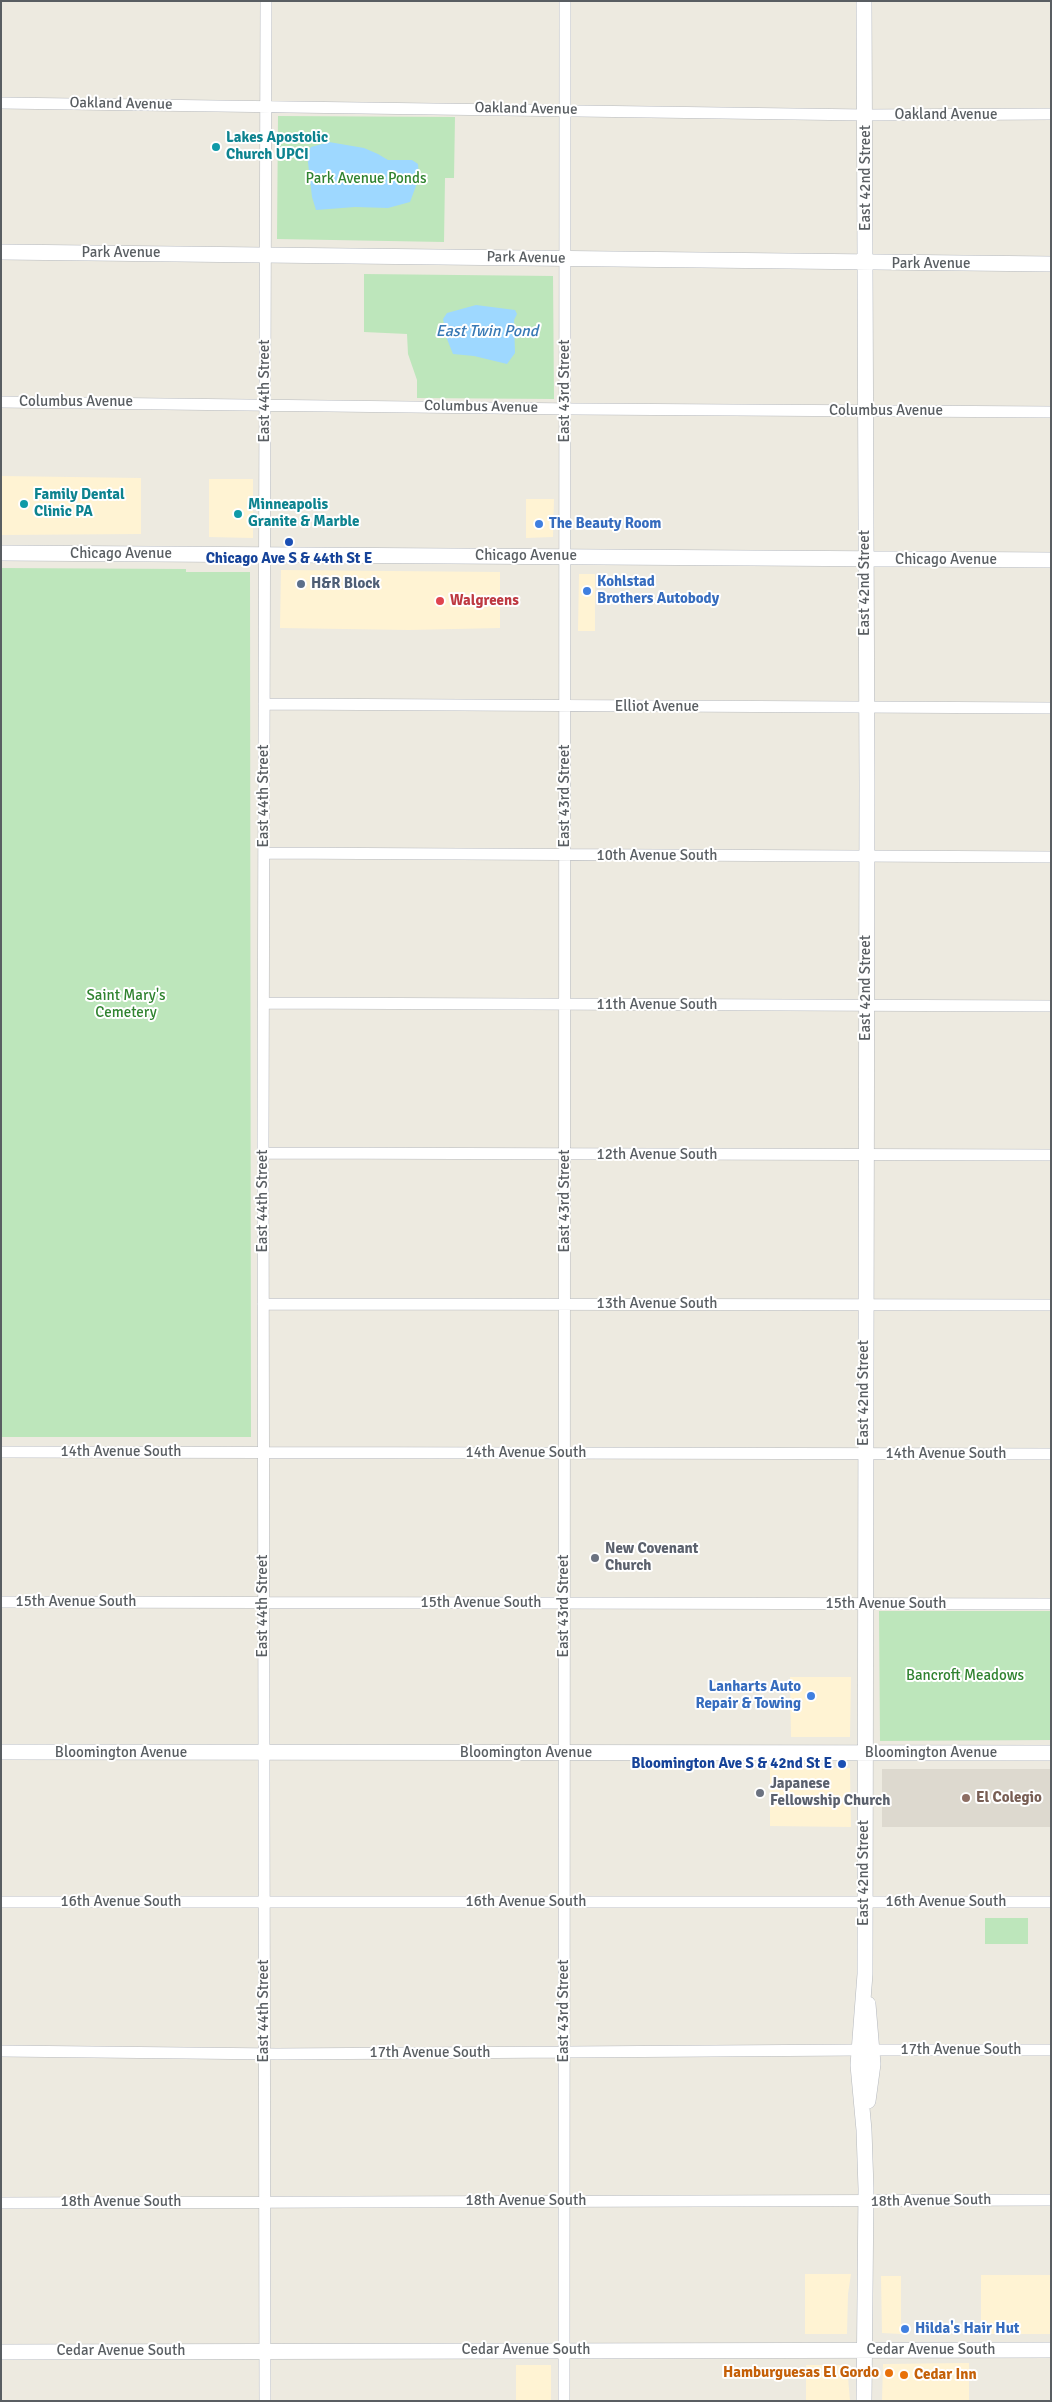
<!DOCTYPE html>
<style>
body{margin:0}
#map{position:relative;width:1052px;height:2402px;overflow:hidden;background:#edeae0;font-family:Signika,sans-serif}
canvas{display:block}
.frame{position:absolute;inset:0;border:2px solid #595e62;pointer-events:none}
</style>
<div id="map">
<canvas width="1052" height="2402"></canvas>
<div class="frame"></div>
</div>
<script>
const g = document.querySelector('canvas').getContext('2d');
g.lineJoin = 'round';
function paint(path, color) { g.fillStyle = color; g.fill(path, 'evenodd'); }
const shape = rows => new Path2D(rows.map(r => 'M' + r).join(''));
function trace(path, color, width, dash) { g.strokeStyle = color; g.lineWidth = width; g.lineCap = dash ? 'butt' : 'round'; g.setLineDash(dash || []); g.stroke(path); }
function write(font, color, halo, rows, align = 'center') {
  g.font = font + ' Signika,sans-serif'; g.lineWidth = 4; g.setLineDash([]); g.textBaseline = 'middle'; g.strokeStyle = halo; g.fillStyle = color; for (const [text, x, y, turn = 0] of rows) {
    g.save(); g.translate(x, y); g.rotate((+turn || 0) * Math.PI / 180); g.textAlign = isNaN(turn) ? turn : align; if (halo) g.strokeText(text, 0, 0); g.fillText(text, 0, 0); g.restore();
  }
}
paint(shape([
 [1,476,141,478,141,534,1,535],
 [209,479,253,479,253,538,209,537],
 [526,499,554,499,553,537,526,538],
 [281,570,500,572,500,628,409,630,280,628],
 [579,574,595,574,595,631,578,631],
 [790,1677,851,1677,850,1737,791,1737],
 [770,1767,850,1768,851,1827,770,1826],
 [805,2274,851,2274,848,2294,847,2334,805,2334],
 [981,2275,1051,2275,1051,2334,981,2334],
 [881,2276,901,2276,901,2334,882,2333],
 [969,2363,969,2401,882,2401,883,2364],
 [516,2365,551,2365,551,2400,516,2400],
 [806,2365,847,2365,850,2401,806,2401]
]), '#fff3d3');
paint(shape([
 [882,1769,1051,1769,1051,1827,882,1827]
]), '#ddd9cf');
paint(shape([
 [278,116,455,117,454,178,445,178,444,242,277,239],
 [364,274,553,276,554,399,417,398,417,380,408,354,407,334,364,332],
 [1,568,186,569,186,572,250,572,251,1437,1,1437],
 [879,1611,1051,1611,1051,1740,880,1741],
 [985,1918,1028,1918,1028,1944,985,1944]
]), '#bde6bb');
paint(shape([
 [329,142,364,148,378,154,388,160,412,160,418,164,419,178,410,202,388,208,355,207,316,210,312,197,307,154,311,147],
 [476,305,515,310,517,314,514,320,515,353,507,364,474,356,453,354,447,339,443,319,447,313]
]), '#9ed8ff');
const street = shape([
 [1,103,866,115,1051,114],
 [1,402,575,409,1051,412],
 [264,704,1051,708],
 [264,853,1051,857],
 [264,1003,1051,1006],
 [263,1153,1051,1155],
 [263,1304,1051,1305],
 [1,1452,1051,1454],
 [1,1602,1051,1604],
 [1,1902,1051,1902],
 [872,2050,1051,2050],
 [1,2051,277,2054,859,2050],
 [1,2203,1051,2200],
 [265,2401,263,1138,266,1],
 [564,2401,565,1]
]);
const secondary = shape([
 [864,1,867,783,865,1974,858,2065,864,2130,866,2189,864,2401],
 [1,252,1051,264],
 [1,553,1051,560],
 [1,1752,1051,1753],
 [868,2101,873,2064,868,2004],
 [1,2352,1051,2350]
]);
trace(street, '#b6b9be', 12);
trace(secondary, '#b4b8be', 16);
trace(street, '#fff', 11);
trace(secondary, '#fff', 15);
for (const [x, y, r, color] of [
 [216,147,5,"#0f9aa8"],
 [24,504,5,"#0f9aa8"],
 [238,514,5,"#0f9aa8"],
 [539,524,5,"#3f7fe0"],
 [289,542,5,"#1a4fb4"],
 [301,584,5,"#5c6f8a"],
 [587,591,5,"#3f7fe0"],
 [440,601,5,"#e0444e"],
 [595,1558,5,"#6b7280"],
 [811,1696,5,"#3f7fe0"],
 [842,1764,5,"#1a4fb4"],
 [760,1793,5,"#6b7280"],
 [966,1798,5,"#8d6e63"],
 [905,2329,5,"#3f7fe0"],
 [889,2373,5,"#e8710a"],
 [904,2375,5,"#e8710a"]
]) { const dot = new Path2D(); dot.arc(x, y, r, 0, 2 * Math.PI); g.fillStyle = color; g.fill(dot); trace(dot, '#fff', 2); }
write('15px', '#595e62', '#fff', [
 ["Oakland Avenue",121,104,1],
 ["Oakland Avenue",526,109,1],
 ["Oakland Avenue",946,115],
 ["East 42nd Street",866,178,-90],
 ["Park Avenue",121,253],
 ["Park Avenue",526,258,1],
 ["Park Avenue",931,264],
 ["East 44th Street",265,391,-90],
 ["East 43rd Street",565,391,-90],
 ["Columbus Avenue",76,402],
 ["Columbus Avenue",481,407,1],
 ["Columbus Avenue",886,411],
 ["Chicago Avenue",121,554],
 ["Chicago Avenue",526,556],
 ["Chicago Avenue",946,560],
 ["East 42nd Street",865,583,-90],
 ["Elliot Avenue",657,707],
 ["East 44th Street",264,796,-90],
 ["East 43rd Street",565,796,-90],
 ["10th Avenue South",657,856],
 ["East 42nd Street",866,988,-90],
 ["11th Avenue South",657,1005],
 ["12th Avenue South",657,1155],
 ["East 44th Street",263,1201,-90],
 ["East 43rd Street",565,1201,-90],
 ["13th Avenue South",657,1304],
 ["East 42nd Street",864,1393,-90],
 ["14th Avenue South",121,1452],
 ["14th Avenue South",526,1453],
 ["14th Avenue South",946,1454],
 ["15th Avenue South",76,1602],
 ["15th Avenue South",481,1603],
 ["15th Avenue South",886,1604],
 ["East 44th Street",263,1606,-90],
 ["East 43rd Street",564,1606,-90],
 ["Bloomington Avenue",121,1753],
 ["Bloomington Avenue",526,1753],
 ["Bloomington Avenue",931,1753],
 ["East 42nd Street",864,1873,-90],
 ["16th Avenue South",121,1902],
 ["16th Avenue South",526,1902],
 ["16th Avenue South",946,1902],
 ["East 44th Street",264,2011,-90],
 ["East 43rd Street",564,2011,-90],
 ["17th Avenue South",961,2050],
 ["17th Avenue South",430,2053],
 ["18th Avenue South",526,2201],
 ["18th Avenue South",931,2201,-1],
 ["18th Avenue South",121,2202],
 ["Cedar Avenue South",526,2350],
 ["Cedar Avenue South",931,2350],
 ["Cedar Avenue South",121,2351]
]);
write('bold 15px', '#0d838f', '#fff', [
 ["Lakes Apostolic",226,138],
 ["Church UPCI",226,155],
 ["Family Dental",34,495],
 ["Clinic PA",34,512],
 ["Minneapolis",248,505],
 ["Granite & Marble",248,522]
], 'left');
write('15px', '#308330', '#fff', [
 ["Park Avenue Ponds",366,179],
 ["Saint Mary's",126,996],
 ["Cemetery",126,1013],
 ["Bancroft Meadows",965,1676]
]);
write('bold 15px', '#366cbe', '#fff', [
 ["The Beauty Room",549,524],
 ["Kohlstad",597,582],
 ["Brothers Autobody",597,599],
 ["Lanharts Auto",801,1687,"right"],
 ["Repair & Towing",801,1704,"right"],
 ["Hilda's Hair Hut",915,2329]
], 'left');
write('bold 15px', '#164399', '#fff', [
 ["Chicago Ave S & 44th St E",289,559],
 ["Bloomington Ave S & 42nd St E",832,1764,"right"]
]);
write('bold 15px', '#4e5e75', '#fff', [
 ["H&R Block",311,584]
], 'left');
write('bold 15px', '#be3a42', '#fff', [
 ["Walgreens",450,601]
], 'left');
write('bold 15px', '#5b616d', '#fff', [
 ["New Covenant",605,1549],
 ["Church",605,1566],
 ["Japanese",770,1784],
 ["Fellowship Church",770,1801]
], 'left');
write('bold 15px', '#785e54', '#fff', [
 ["El Colegio",976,1798]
], 'left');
write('bold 15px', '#c56008', '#fff', [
 ["Hamburguesas El Gordo",879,2373],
 ["Cedar Inn",914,2375,"left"]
], 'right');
write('italic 16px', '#3879b5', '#fff', [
 ["East Twin Pond",487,332]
]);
</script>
